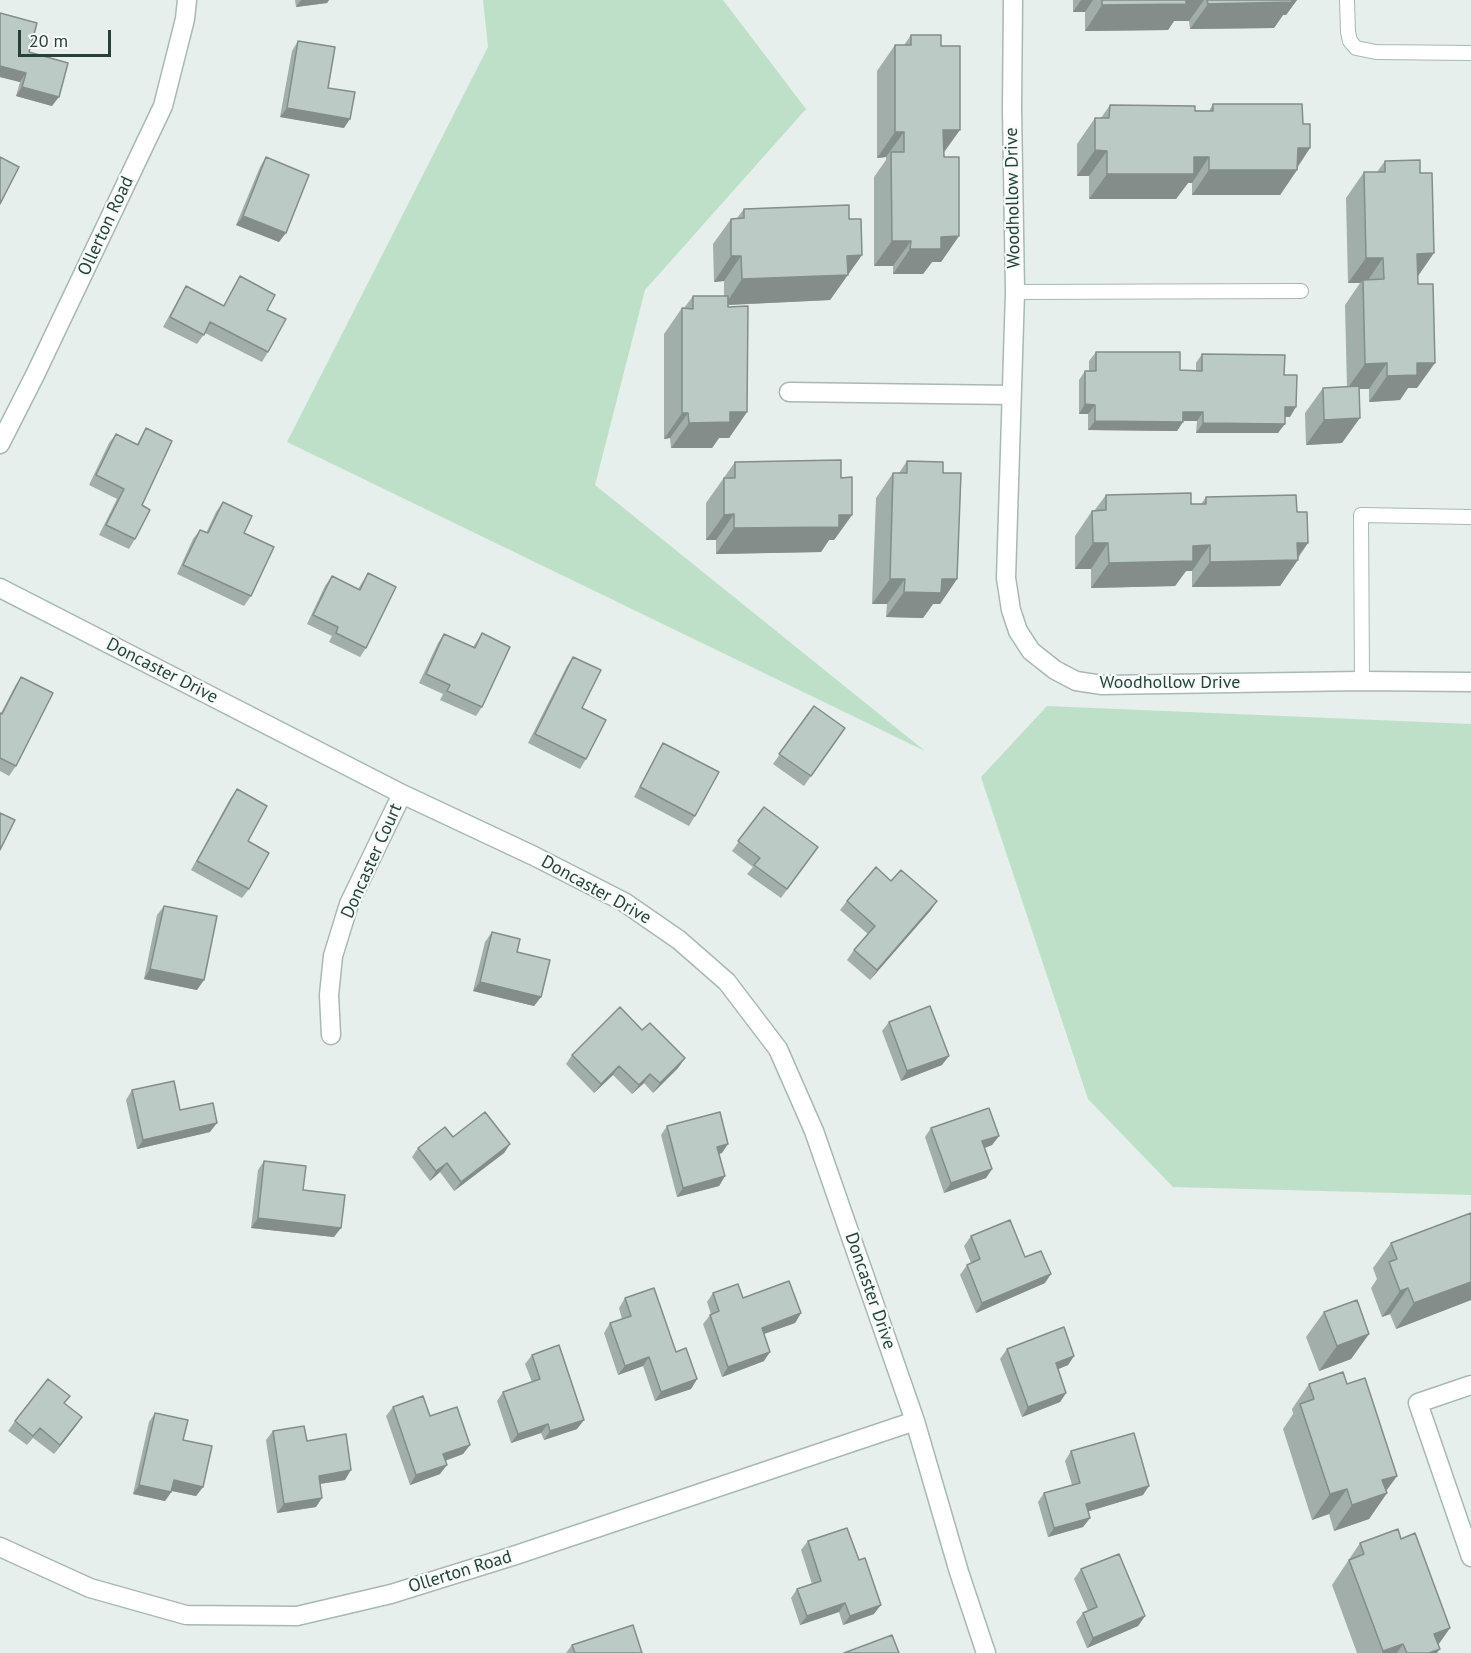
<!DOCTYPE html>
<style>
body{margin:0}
#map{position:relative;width:1471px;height:1653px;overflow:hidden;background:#e6efeb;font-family:"PT Sans",sans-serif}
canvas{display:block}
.scale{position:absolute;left:18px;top:30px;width:93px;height:27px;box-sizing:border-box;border:3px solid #24423a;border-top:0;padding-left:8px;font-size:18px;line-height:21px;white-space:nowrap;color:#24423a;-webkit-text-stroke:4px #f7fbf9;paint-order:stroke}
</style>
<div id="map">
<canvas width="1471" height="1653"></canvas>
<div class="scale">20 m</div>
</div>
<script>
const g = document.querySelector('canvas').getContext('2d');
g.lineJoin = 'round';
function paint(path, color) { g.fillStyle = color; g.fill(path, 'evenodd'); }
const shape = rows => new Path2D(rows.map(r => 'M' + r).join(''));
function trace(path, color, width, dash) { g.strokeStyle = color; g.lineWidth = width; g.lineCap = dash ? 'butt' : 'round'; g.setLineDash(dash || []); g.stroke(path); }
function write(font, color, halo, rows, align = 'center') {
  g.font = font + ' "PT Sans",sans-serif'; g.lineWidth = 4.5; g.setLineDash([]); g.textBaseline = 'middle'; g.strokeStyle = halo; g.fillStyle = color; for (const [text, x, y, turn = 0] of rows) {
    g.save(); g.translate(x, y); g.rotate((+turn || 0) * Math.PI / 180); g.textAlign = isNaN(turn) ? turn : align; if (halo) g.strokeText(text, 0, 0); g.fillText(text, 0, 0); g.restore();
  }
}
paint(shape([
 [483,0,723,0,806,109,645,290,595,485,925,751,287,442,488,47],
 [1047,706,1471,724,1471,1195,1173,1187,1088,1099,981,777]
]), '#bfe0c8');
const service = shape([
 [1347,0,1348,32,1350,41,1356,48,1376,52,1471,53],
 [1015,292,1301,291],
 [1362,681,1361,515,1471,517]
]);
const minor = shape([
 [1013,0,1012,109,1015,292,1006,578,1011,610,1018,631,1031,651,1055,670,1076,681,1102,685,1362,681,1471,682],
 [789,392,1011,395],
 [0,444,35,375,163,106,185,19,187,0],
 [0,588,402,794,534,856,624,902,679,940,727,982,778,1049,814,1131,915,1421,959,1572,986,1653],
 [331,1035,329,995,333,956,349,904,402,794],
 [1471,1385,1418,1403,1471,1557],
 [0,1547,90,1588,186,1615,297,1616,391,1594,516,1555,915,1421]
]);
trace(service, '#a8b8b2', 16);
trace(minor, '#a8b8b2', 21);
trace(service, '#fff', 14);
trace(minor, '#fff', 18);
paint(shape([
 [295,0,329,0,327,3,296,7],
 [1073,0,1297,0,1286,15,1283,15,1274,28,1190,29,1189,21,1174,21,1168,30,1085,31,1085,12,1073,12],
 [0,13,52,106,16,96,20,82,0,77],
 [911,35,944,153,959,236,941,262,932,262,923,274,893,274,893,266,874,266,874,177,886,160,886,157,877,158,877,71,895,45,904,45],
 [298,41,328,88,344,128,280,117,292,51],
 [1213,104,1303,124,1310,148,1298,167,1297,170,1280,195,1192,195,1192,183,1188,183,1176,199,1089,199,1089,176,1077,176,1077,144,1095,118,1101,118,1110,105,1209,111],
 [266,157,279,242,236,225,260,167],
 [1385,161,1418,276,1417,388,1408,388,1400,400,1369,402,1369,389,1359,389,1342,443,1306,445,1305,413,1323,388,1347,387,1345,305,1360,283,1348,283,1346,198,1364,172,1377,172],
 [744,209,849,219,862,255,830,300,728,305,747,412,729,438,719,438,712,448,671,448,670,438,664,439,664,334,682,308,684,308,693,296,724,296,724,281,714,282,713,244,731,219,737,218],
 [240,276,267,310,268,352,262,362,205,333,197,344,163,327,180,296,186,286,223,306,234,286],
 [1096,352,1180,370,1196,371,1196,363,1202,354,1284,375,1290,417,1285,417,1278,433,1196,433,1197,421,1183,421,1177,431,1088,430,1088,414,1079,414,1079,380,1085,371,1089,371,1089,361],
 [146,428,142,505,135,539,129,549,99,535,117,499,89,485,109,443,116,434,137,444],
 [907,461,943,473,957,579,940,604,933,604,923,618,886,617,887,604,872,604,876,498,893,473,899,473],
 [735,462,841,478,852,515,834,540,829,540,821,552,716,554,716,540,706,540,706,503],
 [1106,495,1191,504,1201,504,1206,497,1297,512,1308,543,1280,586,1192,587,1192,571,1186,571,1175,586,1091,588,1091,569,1075,569,1075,536,1092,511,1094,511],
 [223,502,244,533,251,596,244,606,177,574,193,539,200,530,206,533,216,512],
 [368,573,366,648,360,657,329,642,332,636,307,624,325,586,332,576,358,589],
 [482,633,482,707,476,716,440,700,443,694,419,683,438,643,444,634,473,647],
 [573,657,582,708,586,759,580,769,528,743,567,666],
 [21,677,16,766,9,776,0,771,0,713,1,713,15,686],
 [814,706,845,728,804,786,773,764],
 [663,743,695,816,689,826,634,797,657,753],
 [237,789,248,841,249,889,242,898,191,870,230,799],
 [764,807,818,847,781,898,747,874,753,867,732,851],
 [891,881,931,910,870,980,847,960,854,950,868,934,840,910,847,901],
 [164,906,197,990,144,979,157,915],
 [492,932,517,952,541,997,534,1006,473,991,485,942],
 [889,1022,942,1065,901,1081,882,1031],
 [642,1030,685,1058,678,1068,653,1093,644,1083,632,1094,613,1075,594,1093,566,1064,572,1055],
 [132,1090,180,1110,210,1132,137,1149,126,1100],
 [667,1126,722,1153,719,1154,725,1176,719,1186,677,1197,661,1135],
 [931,1128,999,1136,992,1145,985,1148,992,1169,986,1178,944,1193,925,1137],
 [453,1137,510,1144,504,1153,454,1191,440,1172,430,1181,412,1157,418,1148],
 [264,1161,303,1190,334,1237,251,1228,258,1170],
 [971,1236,1045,1283,976,1313,960,1275,967,1265,971,1263,964,1246],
 [1391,1243,1471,1300,1396,1329,1390,1314,1382,1317,1371,1288,1377,1279,1373,1268],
 [713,1293,743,1298,801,1313,795,1323,764,1334,764,1361,722,1377,703,1324,711,1314,707,1302],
 [625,1298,676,1352,697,1379,691,1389,655,1401,643,1366,618,1375,604,1333,610,1323,622,1319,619,1308],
 [1324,1312,1369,1334,1351,1359,1319,1371,1306,1337],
 [1007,1349,1074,1356,1068,1365,1058,1369,1066,1393,1060,1402,1022,1417,1000,1359],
 [532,1355,577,1429,544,1440,541,1433,511,1443,497,1401,503,1392,532,1382,525,1364],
 [1309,1384,1347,1384,1397,1476,1386,1491,1387,1493,1369,1519,1334,1531,1329,1514,1312,1520,1283,1429,1293,1414,1292,1409],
 [64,1403,82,1417,54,1454,33,1438,27,1445,8,1431,15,1421],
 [393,1407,430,1416,470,1445,463,1454,445,1461,440,1474,410,1485,386,1416],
 [155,1413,183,1440,203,1487,196,1496,172,1491,165,1501,133,1494,149,1422],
 [273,1431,307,1441,345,1480,320,1484,316,1507,277,1513,266,1440],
 [1071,1451,1143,1495,1088,1511,1090,1518,1083,1527,1048,1537,1038,1502,1044,1493,1072,1485,1065,1461],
 [1401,1539,1450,1628,1438,1645,1437,1653,1357,1653,1332,1585,1360,1543],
 [808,1541,874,1614,843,1625,839,1612,800,1625,791,1598,797,1589,812,1584,801,1550],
 [1081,1569,1145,1616,1138,1626,1087,1648,1076,1622,1083,1613,1088,1611,1074,1579],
 [572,1645,642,1653,566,1653]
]), '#a1aea9');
paint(shape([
 [301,0,329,0,327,3,296,7],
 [1081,0,1093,0,1085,12,1073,12],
 [1183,0,1204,0,1189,21,1174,21,1168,30,1085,31,1102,5],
 [1285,0,1297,0,1286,15,1283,15,1274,28,1190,29,1208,4],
 [0,66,26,73,20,82,0,77],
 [22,87,59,97,52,106,16,96],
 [287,108,350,119,344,128,280,117],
 [943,130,960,130,942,155],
 [895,132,904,132,886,157,877,158],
 [1298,148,1310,148,1295,170,1297,170,1280,195,1192,195,1209,170],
 [1095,150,1107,151,1089,176,1077,176],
 [1194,157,1209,157,1192,183,1188,183,1176,199,1089,199,1107,174],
 [243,216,286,233,279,242,236,225],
 [959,236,941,262,932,262,923,274,893,274,910,249,941,237],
 [892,241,911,241,893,266,874,266],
 [1434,253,1416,279,1417,254],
 [862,255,830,300,725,305,742,279,847,256],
 [731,256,741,256,724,281,714,282],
 [1366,258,1383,258,1366,283,1363,280,1360,283,1348,283],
 [1387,363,1369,389,1347,389,1365,364],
 [1417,363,1435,363,1417,388,1408,388,1400,400,1369,402,1387,376],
 [1085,404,1095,405,1088,414,1079,414],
 [1285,407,1296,407,1290,417,1279,416],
 [730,412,747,412,729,438,719,438,712,448,671,448,689,423],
 [1183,412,1203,412,1197,421,1177,421],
 [682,413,688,413,670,438,664,439],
 [1360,418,1342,443,1306,445,1324,420],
 [1095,421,1183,422,1177,431,1088,430],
 [1203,423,1285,424,1278,433,1196,433],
 [734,514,716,540,706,540,724,515],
 [839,515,852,515,834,540,829,540,821,552,716,554,734,528],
 [1093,543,1108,543,1091,569,1075,569],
 [1297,543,1308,543,1295,560,1298,560,1280,586,1192,587,1210,562],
 [1210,545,1192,571,1186,571,1175,586,1091,588,1109,563,1193,546],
 [890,579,905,579,887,604,872,604],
 [942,579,957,579,940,604,933,604,923,618,886,617,904,592],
 [937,901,931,910,870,980,877,970],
 [150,969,204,980,197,990,144,979],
 [480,982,541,997,534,1006,473,991],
 [949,1056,942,1065,901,1081,907,1071],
 [685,1058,678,1068,653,1093,660,1083],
 [619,1066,613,1075,594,1093,601,1084],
 [650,1074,644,1083,632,1094,639,1085],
 [217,1123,210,1132,137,1149,143,1140],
 [999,1136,992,1145,976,1151,982,1141],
 [510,1144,504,1153,454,1191,461,1182],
 [728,1144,722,1153,711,1156,717,1147],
 [447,1163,440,1172,430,1181,436,1171],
 [992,1169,986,1178,944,1193,951,1183],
 [725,1176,719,1186,677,1197,683,1188],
 [258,1218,341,1228,334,1237,251,1228],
 [1051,1274,1045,1283,976,1313,982,1303],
 [1471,1282,1471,1300,1396,1329,1414,1303],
 [1408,1288,1390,1314,1382,1317,1400,1291],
 [801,1313,795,1323,755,1337,762,1328],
 [1369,1334,1351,1359,1319,1371,1337,1346],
 [770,1352,764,1361,722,1377,728,1367],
 [1074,1356,1068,1365,1049,1373,1056,1363],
 [649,1357,643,1366,618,1375,625,1366],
 [697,1379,691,1389,655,1401,661,1392],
 [1066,1393,1060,1402,1022,1417,1028,1407],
 [82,1417,76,1426,54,1454,60,1445],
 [584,1420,577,1429,544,1440,550,1431],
 [548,1424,541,1433,511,1443,518,1434],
 [470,1445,463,1454,436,1464,443,1454],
 [447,1465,440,1474,410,1485,416,1475],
 [351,1470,345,1480,312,1485,319,1476],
 [1397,1476,1383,1495,1387,1493,1369,1519,1334,1531,1352,1505,1382,1480],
 [174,1480,203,1487,196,1496,167,1490],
 [139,1485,171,1492,165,1501,133,1494],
 [1149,1486,1143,1495,1080,1514,1086,1504],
 [1347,1489,1329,1514,1312,1520,1330,1494],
 [322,1498,316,1507,277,1513,284,1504],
 [1090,1518,1083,1527,1048,1537,1054,1528],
 [845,1603,839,1612,800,1625,807,1616],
 [881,1605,874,1614,843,1625,850,1616],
 [1145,1616,1138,1626,1087,1648,1093,1638],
 [1450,1628,1433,1652,1440,1649,1437,1653,1421,1653,1434,1634],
 [1403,1644,1397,1653,1382,1653,1383,1651]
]), '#838d89');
const building = shape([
 [1102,0,1186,0,1186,4,1102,5,1102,0],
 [1207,0,1292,0,1292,2,1208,4,1207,0],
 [0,13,37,23,29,52,68,63,59,97,22,87,26,73,0,66,0,13],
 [911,35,941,35,941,46,960,46,960,130,943,130,944,157,959,157,959,236,941,237,941,249,910,249,911,241,892,241,891,152,904,152,904,132,895,132,895,45,911,45,911,35],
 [298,41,335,47,328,88,355,92,350,119,287,108,298,41],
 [1213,104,1302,104,1303,124,1310,124,1310,148,1298,148,1297,170,1209,170,1209,157,1194,157,1194,174,1107,174,1107,151,1095,150,1095,118,1109,118,1110,105,1195,106,1195,111,1213,111,1213,104],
 [0,157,19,167,0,204,0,157],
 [266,157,309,175,286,233,243,216,266,157],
 [1420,160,1420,173,1432,173,1434,253,1417,254,1418,284,1433,284,1435,363,1417,363,1417,375,1387,376,1387,363,1365,364,1363,280,1384,279,1383,258,1366,258,1364,172,1385,172,1385,161,1420,160],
 [849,205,849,219,861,219,862,255,847,256,848,275,742,279,741,256,731,256,731,219,744,218,744,209,849,205],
 [240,276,275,295,267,310,286,319,268,352,210,322,204,335,170,317,186,286,224,306,240,276],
 [693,296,728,296,728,307,748,306,747,412,730,412,730,422,689,423,688,413,682,413,682,308,693,309,693,296],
 [1096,352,1180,352,1180,370,1202,371,1202,354,1285,355,1284,375,1297,375,1296,407,1285,407,1285,424,1203,423,1203,412,1183,412,1183,422,1095,421,1095,405,1085,404,1085,371,1096,371,1096,352],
 [1359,386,1360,418,1324,420,1323,388,1359,386],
 [146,428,172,441,142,505,150,510,135,539,106,525,124,489,96,475,116,434,138,445,146,428],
 [841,460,841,478,852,477,852,515,839,515,839,527,734,528,734,514,724,515,724,478,735,478,735,462,841,460],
 [907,461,943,462,943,473,961,473,957,579,942,579,941,593,904,592,905,579,890,579,893,473,907,473,907,461],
 [1191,493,1191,504,1206,504,1206,497,1296,495,1297,512,1307,512,1308,543,1297,543,1298,560,1210,562,1210,545,1193,546,1193,561,1109,563,1108,543,1093,543,1092,511,1106,510,1106,495,1191,493],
 [223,502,252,516,244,533,274,547,251,596,183,565,200,530,208,533,223,502],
 [368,573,396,587,366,648,336,633,338,627,313,615,332,576,360,590,368,573],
 [482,633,510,647,482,707,447,691,450,685,426,674,444,634,475,648,482,633],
 [573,657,601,670,582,708,606,720,586,759,535,734,573,657],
 [21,677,53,693,16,766,0,758,0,713,2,714,21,677],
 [814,706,845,728,811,776,779,754,814,706],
 [663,743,719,772,695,816,640,787,663,743],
 [237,789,267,806,248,841,269,853,249,889,197,861,237,789],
 [764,807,818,847,787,889,754,865,760,858,738,841,764,807],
 [0,813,15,820,0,850,0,813],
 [876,867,891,881,901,870,937,901,877,970,854,950,875,926,847,901,876,867],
 [164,906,217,916,204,980,150,969,164,906],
 [492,932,520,939,517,952,550,960,541,997,480,982,492,932],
 [930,1006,949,1056,907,1071,889,1022,930,1006],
 [620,1007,642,1030,650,1023,685,1058,660,1083,650,1074,639,1085,619,1066,601,1084,572,1055,620,1007],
 [174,1081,180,1110,213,1103,217,1123,143,1140,132,1090,174,1081],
 [989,1108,999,1136,982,1141,992,1169,951,1183,931,1128,989,1108],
 [485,1112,510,1144,461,1182,447,1163,436,1171,418,1148,445,1127,453,1137,485,1112],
 [720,1112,728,1144,717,1147,725,1176,683,1188,667,1126,720,1112],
 [264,1161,306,1166,303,1190,345,1195,341,1228,258,1218,264,1161],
 [1471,1213,1471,1282,1414,1303,1408,1288,1400,1291,1389,1262,1397,1259,1391,1243,1471,1213],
 [1010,1220,1025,1257,1041,1251,1051,1274,982,1303,967,1265,980,1259,971,1236,1010,1220],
 [789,1281,801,1313,762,1328,770,1352,728,1367,710,1315,719,1311,713,1293,738,1284,743,1298,789,1281],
 [654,1288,676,1352,686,1348,697,1379,661,1392,649,1357,625,1366,610,1323,631,1316,625,1298,654,1288],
 [1357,1300,1369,1334,1337,1346,1324,1312,1357,1300],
 [1064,1327,1074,1356,1056,1363,1066,1393,1028,1407,1007,1349,1064,1327],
 [559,1345,584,1420,550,1431,548,1424,518,1434,503,1392,540,1379,532,1355,559,1345],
 [1343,1372,1347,1384,1365,1378,1397,1476,1382,1480,1387,1493,1352,1505,1347,1489,1330,1494,1300,1404,1314,1399,1309,1384,1343,1372],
 [48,1379,70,1396,64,1403,82,1417,60,1445,40,1428,33,1436,15,1421,48,1379],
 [423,1396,430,1416,457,1407,470,1445,443,1454,447,1465,416,1475,393,1407,423,1396],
 [155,1413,188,1420,183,1440,212,1446,203,1487,174,1480,171,1492,139,1485,155,1413],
 [304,1426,307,1441,346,1434,351,1470,319,1476,322,1498,284,1504,273,1431,304,1426],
 [1134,1433,1149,1486,1086,1504,1090,1518,1054,1528,1044,1493,1080,1483,1071,1451,1134,1433],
 [847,1528,859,1560,865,1558,881,1605,850,1616,845,1603,807,1616,797,1589,821,1581,808,1541,847,1528],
 [1398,1529,1401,1539,1415,1533,1450,1628,1434,1634,1440,1649,1429,1653,1407,1653,1403,1644,1383,1651,1349,1560,1364,1554,1360,1543,1398,1529],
 [1119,1554,1145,1616,1093,1638,1083,1613,1097,1607,1081,1569,1119,1554],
 [633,1625,642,1653,575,1653,572,1645,633,1625],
 [892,1635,899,1653,844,1653,892,1635]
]);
paint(building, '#bbcac4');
trace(building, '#838d89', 1.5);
write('18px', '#24423a', '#f7fbf9', [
 ["Woodhollow Drive",1013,198,-91],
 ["Ollerton Road",106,226,-65],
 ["Doncaster Drive",162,671,27],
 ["Woodhollow Drive",1170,683],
 ["Doncaster Court",372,861,-66],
 ["Doncaster Drive",596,890,29],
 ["Doncaster Drive",870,1291,71],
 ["Ollerton Road",460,1572,-17]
]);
</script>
